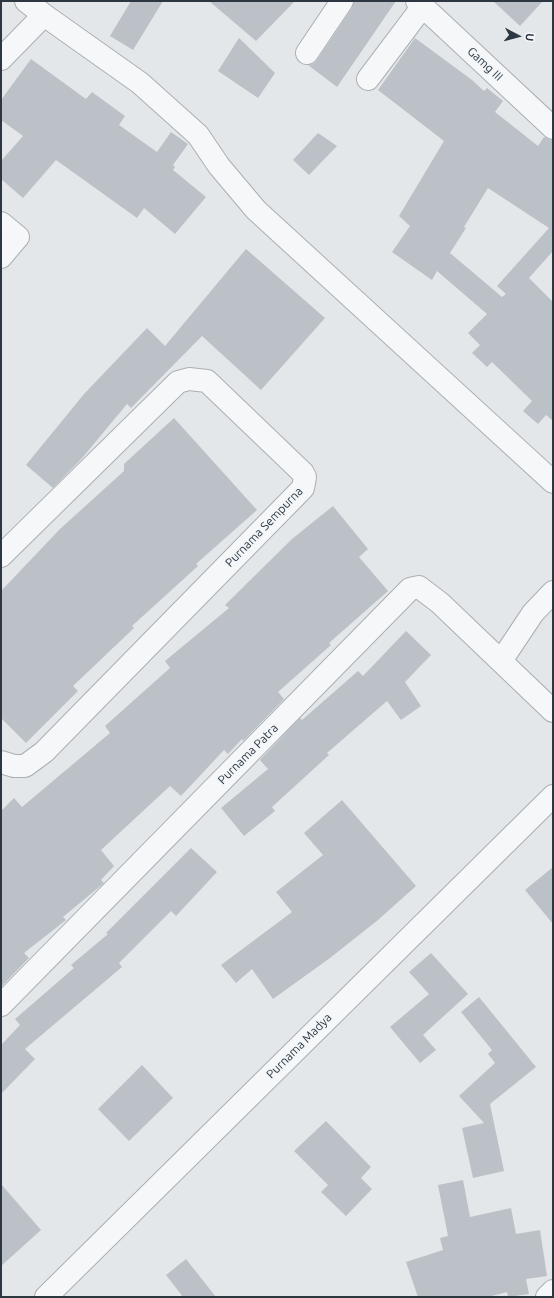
<!DOCTYPE html>
<style>
body{margin:0}
#map{position:relative;width:554px;height:1298px;overflow:hidden;background:#e4e7ea;font-family:Ubuntu,sans-serif}
canvas{display:block}
.frame{position:absolute;inset:0;border:2px solid #2d3741;pointer-events:none}
.north{position:absolute;left:498px;top:16px;width:40px;height:40px;-webkit-text-stroke:3px #f3f6f8;paint-order:stroke;rotate:96deg;font-size:11px;font-weight:700;line-height:16px;text-align:center;color:#2d3741}
.north::after{content:'';display:block;margin:auto;width:14px;height:18px;background:#2d3741;clip-path:polygon(50% 0,100% 100%,50% 72%,0 100%)}
</style>
<div id="map">
<canvas width="554" height="1298"></canvas>
<div class="frame"></div>
<div class="north">U</div>
</div>
<script>
const g = document.querySelector('canvas').getContext('2d');
g.lineJoin = 'round';
function paint(path, color) { g.fillStyle = color; g.fill(path, 'evenodd'); }
const shape = rows => new Path2D(rows.map(r => 'M' + r).join(''));
function trace(path, color, width, dash) { g.strokeStyle = color; g.lineWidth = width; g.lineCap = dash ? 'butt' : 'round'; g.setLineDash(dash || []); g.stroke(path); }
function write(font, color, halo, rows, align = 'center') {
  g.font = font + ' Ubuntu,sans-serif'; g.lineWidth = 3.5; g.setLineDash([]); g.textBaseline = 'middle'; g.strokeStyle = halo; g.fillStyle = color; for (const [text, x, y, turn = 0] of rows) {
    g.save(); g.translate(x, y); g.rotate((+turn || 0) * Math.PI / 180); g.textAlign = isNaN(turn) ? turn : align; if (halo) g.strokeText(text, 0, 0); g.fillText(text, 0, 0); g.restore();
  }
}
paint(shape([
 [131,1,163,1,133,50,110,36],
 [209,1,295,1,256,41],
 [354,1,396,1,337,87,308,65,313,64,317,60,352,8],
 [493,1,543,1,520,26],
 [239,38,275,73,258,98,218,71],
 [415,38,472,80,484,91,487,88,503,101,495,112,538,146,544,137,550,140,553,140,553,251,529,278,553,302,553,421,546,415,538,424,523,411,532,401,492,362,487,367,472,353,480,345,468,333,487,314,437,271,432,280,392,252,410,226,399,216,444,141,378,90],
 [488,188,549,228,497,286,506,294,502,297,450,253,466,228,464,227],
 [31,59,86,99,92,92,125,116,119,125,157,152,171,132,188,144,173,165,175,167,173,170,206,197,175,234,144,208,137,218,56,160,23,198,1,179,1,161,23,136,1,120,1,100],
 [318,133,337,146,309,175,293,160],
 [246,249,325,318,261,390,202,336,131,408,127,404,83,457,53,488,26,465,84,394,147,328,165,346],
 [174,418,257,510,196,564,198,566,132,626,134,628,73,686,78,691,26,743,1,718,1,591,60,529,124,471,124,464],
 [333,506,368,549,359,557,388,591,329,643,331,645,278,692,284,699,243,741,242,739,228,754,224,750,181,796,170,786,101,850,114,866,101,880,104,883,63,917,66,920,24,953,29,958,1,987,1,811,14,798,22,807,110,733,105,726,170,668,165,661,229,608,225,605,292,539],
 [406,631,431,655,405,682,421,706,401,720,387,701,327,753,329,755,272,807,275,811,244,836,221,808,268,769,260,760,300,718,302,720,358,671,363,676],
 [342,800,416,886,378,920,330,958,273,999,252,969,236,983,221,965,292,912,276,892,323,855,304,833],
 [191,848,217,872,176,916,171,911,119,963,122,967,25,1049,35,1059,1,1094,1,1045,20,1025,15,1019,74,968,71,965,108,934,106,933],
 [553,867,553,924,525,890],
 [431,953,468,994,423,1035,436,1050,420,1063,390,1027,429,994,409,972],
 [479,997,536,1067,490,1104,504,1171,473,1178,462,1128,484,1123,459,1096,495,1063,488,1054,492,1050,461,1012],
 [142,1065,173,1098,129,1141,98,1109],
 [326,1121,371,1167,361,1178,372,1189,346,1216,321,1192,328,1185,294,1151],
 [463,1180,470,1217,511,1208,516,1234,540,1230,547,1276,526,1279,529,1294,508,1297,507,1292,488,1297,418,1297,406,1262,443,1250,440,1238,448,1236,438,1185],
 [1,1184,41,1230,1,1266],
 [186,1259,216,1297,183,1297,166,1275]
]), '#bbc1c6');
const minor = shape([
 [26,1,44,15,140,83,198,135,219,166,256,210,553,482],
 [417,1,553,128],
 [307,53,342,1],
 [1,59,44,15],
 [368,79,423,6],
 [1,223,18,237,1,257],
 [1,556,178,382,189,379,207,381,303,473,305,477,303,488,44,752,25,766,14,766,1,762],
 [501,661,533,613,553,592],
 [1,1005,410,589,419,587,440,603,553,711],
 [46,1297,553,796],
 [547,1297,553,1291]
]);
trace(minor, '#a9afb4', 24);
trace(minor, '#f6f7f9', 22);
write('12px', '#2d3741', '#f3f6f8', [
 ["Gamg III",485,64,43],
 ["Purnama Sempurna",264,527,-46],
 ["Purnama Patra",248,754,-45],
 ["Purnama Madya",299,1046,-45]
]);
</script>
